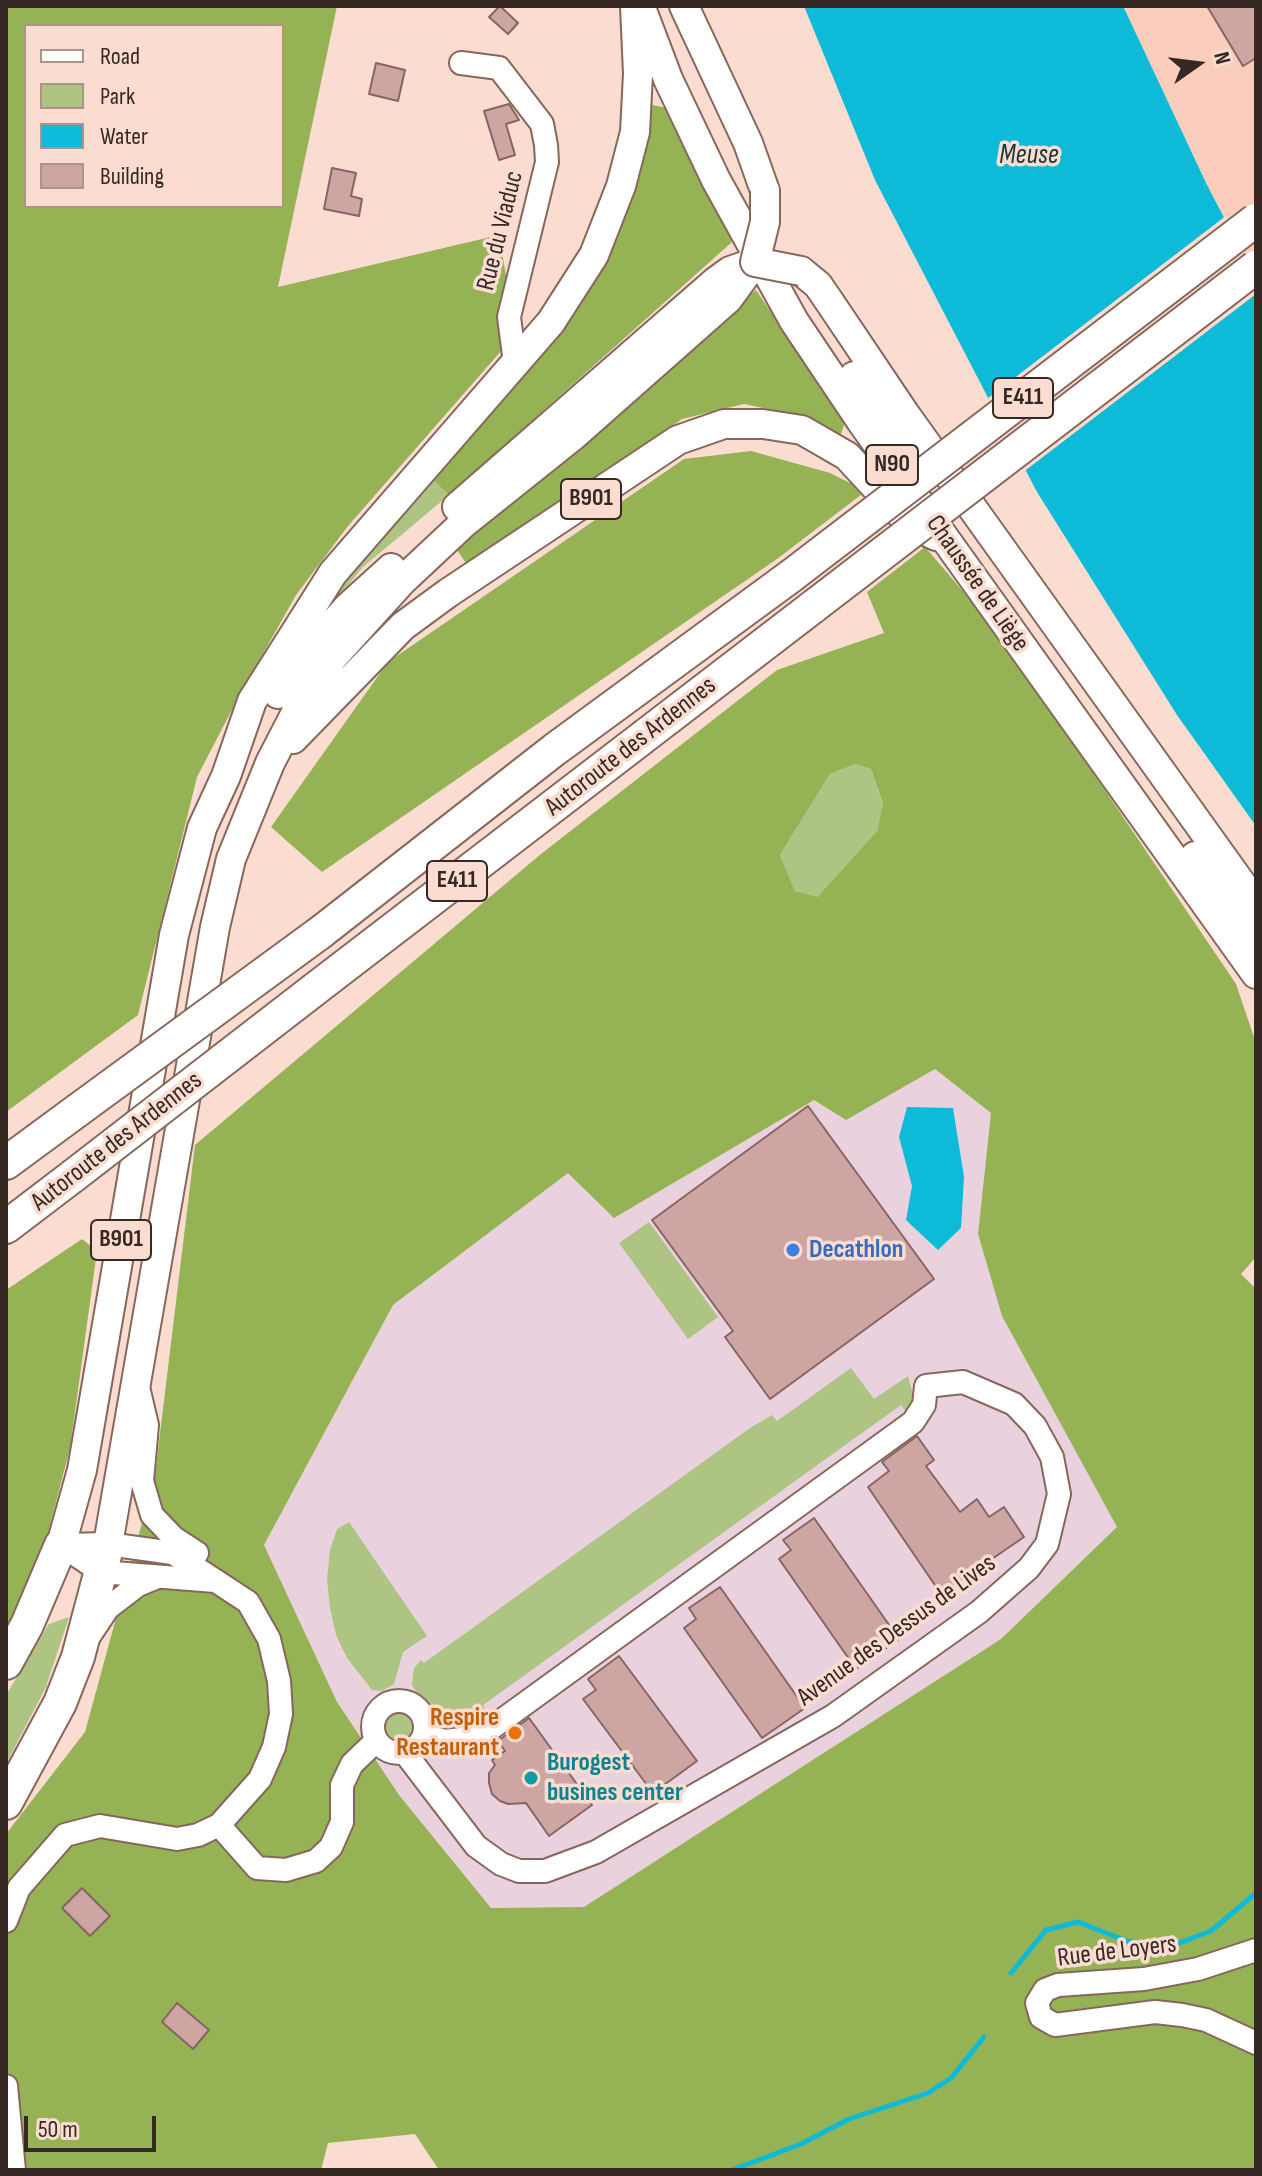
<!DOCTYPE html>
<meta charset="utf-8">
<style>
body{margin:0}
#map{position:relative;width:1262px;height:2176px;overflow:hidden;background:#fadcd1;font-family:"Sofia Sans Condensed",sans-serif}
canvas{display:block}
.frame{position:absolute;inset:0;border:8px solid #362823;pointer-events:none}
.legend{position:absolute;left:24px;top:24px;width:260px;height:184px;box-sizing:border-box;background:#fadcd1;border:2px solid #ac948b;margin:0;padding:10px 14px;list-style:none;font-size:24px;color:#362823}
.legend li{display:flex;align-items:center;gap:16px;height:40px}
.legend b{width:40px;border:2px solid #ac948b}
.north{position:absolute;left:1158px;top:24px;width:80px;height:80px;-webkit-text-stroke:6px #fadcd1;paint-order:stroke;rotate:76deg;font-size:22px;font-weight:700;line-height:32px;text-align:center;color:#362823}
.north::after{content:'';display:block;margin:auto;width:28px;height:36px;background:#362823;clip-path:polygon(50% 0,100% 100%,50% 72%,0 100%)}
.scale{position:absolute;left:24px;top:2116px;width:132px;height:36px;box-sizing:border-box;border:4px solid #362823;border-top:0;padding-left:10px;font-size:24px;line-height:28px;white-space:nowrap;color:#362823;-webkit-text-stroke:6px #fadcd1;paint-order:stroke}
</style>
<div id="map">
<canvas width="1262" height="2176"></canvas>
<div class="frame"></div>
<ul class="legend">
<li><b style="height:10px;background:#fff"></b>Road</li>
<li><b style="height:22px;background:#aec483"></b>Park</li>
<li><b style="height:22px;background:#0dbad7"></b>Water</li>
<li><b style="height:22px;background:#cda6a3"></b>Building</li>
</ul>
<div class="north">N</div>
<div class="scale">50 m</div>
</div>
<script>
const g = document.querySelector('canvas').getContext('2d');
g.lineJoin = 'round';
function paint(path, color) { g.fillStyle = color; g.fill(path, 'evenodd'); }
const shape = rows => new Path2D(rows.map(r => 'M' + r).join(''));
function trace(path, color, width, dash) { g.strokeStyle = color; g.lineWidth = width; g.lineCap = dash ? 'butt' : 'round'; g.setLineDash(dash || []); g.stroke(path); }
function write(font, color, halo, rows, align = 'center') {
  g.font = font + ' "Sofia Sans Condensed",sans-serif'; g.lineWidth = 7; g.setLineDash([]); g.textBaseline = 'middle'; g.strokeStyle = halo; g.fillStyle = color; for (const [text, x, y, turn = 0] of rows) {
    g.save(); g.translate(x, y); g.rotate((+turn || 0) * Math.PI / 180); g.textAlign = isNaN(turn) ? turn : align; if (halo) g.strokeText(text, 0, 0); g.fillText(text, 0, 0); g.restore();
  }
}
paint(shape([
 [935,1069,991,1113,978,1234,1002,1316,1118,1527,1001,1639,584,1907,491,1908,399,1795,337,1702,264,1545,393,1305,568,1172,615,1217,814,1100,846,1120]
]), '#e9d2de');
paint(shape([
 [1123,6,1256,6,1256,279,1207,185]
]), '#facdbc');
paint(shape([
 [429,476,449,495,363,567,288,658,334,587],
 [855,764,871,769,883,805,877,831,816,898,795,891,780,855,830,774],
 [649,1222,718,1317,688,1339,619,1243],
 [851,1368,874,1399,908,1376,914,1399,908,1414,901,1405,483,1705,490,1717,471,1731,446,1731,440,1727,412,1685,414,1668,421,1660,424,1663,750,1428,772,1415,777,1421],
 [349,1522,427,1636,403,1652,394,1684,382,1691,372,1690,347,1658,336,1635,330,1608,327,1579,330,1550,337,1529],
 [69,1617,46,1687,6,1764,6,1695,49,1624],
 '384 1728a15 15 0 1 1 30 0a15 15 0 1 1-30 0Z'
]), '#aec483');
paint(shape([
 [6,6,337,6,278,287,499,235,516,334,348,526,296,595,236,702,197,777,138,1015,6,1112],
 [26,26,282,26,282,206,26,206],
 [643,103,667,108,732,242,449,495,429,476,558,333,605,264,641,147],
 [756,290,845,422,839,440,787,413,744,404,682,419,468,566,457,550],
 [751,451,830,473,866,491,777,559,322,872,271,827,388,662,684,459],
 [925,547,998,632,1236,984,1256,1043,1256,1257,1241,1274,1256,1289,1256,2170,439,2170,415,2134,328,2143,321,2170,6,2170,6,1834,85,1732,155,1475,195,1145,541,854,777,670,884,633,867,592],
 [855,764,871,769,883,804,877,831,817,897,795,891,780,855,830,774],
 [935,1069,991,1113,978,1234,1002,1316,1117,1527,1001,1639,584,1907,491,1908,399,1795,337,1702,264,1545,393,1305,568,1173,614,1218,814,1100,846,1120],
 [82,1239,97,1251,70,1448,36,1579,6,1640,6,1290]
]), '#95b254');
paint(shape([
 [804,6,1123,6,1207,185,1256,279,1256,826,1177,715,1037,492,875,180],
 [907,1107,953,1108,964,1177,961,1228,938,1250,906,1220,912,1186,899,1137]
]), '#0dbad7');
paint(shape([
 [1227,215,1256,270,1256,294,1022,473,983,402]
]), '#fadcd1');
trace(shape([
 [1011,1973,1046,1930,1078,1922,1127,1941,1166,1948,1211,1931,1256,1893],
 [732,2170,801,2144,849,2119,928,2093,951,2078,984,2037]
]), '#0dbad7', 5);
const building = shape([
 [500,6,518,23,508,34,489,17,500,6],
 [1207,6,1256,6,1256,58,1243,66,1207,6],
 [376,63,405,70,398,101,369,94,376,63],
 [509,104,519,120,506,124,515,155,499,160,484,111,509,104],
 [332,168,356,173,351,196,362,199,359,216,324,209,332,168],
 [808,1106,934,1279,770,1399,725,1337,733,1331,652,1220,808,1106],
 [917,1436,934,1460,926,1466,960,1512,977,1499,989,1517,1004,1507,1024,1537,941,1594,868,1487,889,1471,882,1462,917,1436],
 [814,1518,899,1639,856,1669,779,1559,791,1550,783,1540,814,1518],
 [720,1587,805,1708,762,1738,684,1628,696,1619,689,1608,720,1587],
 [619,1656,697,1761,653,1793,583,1699,596,1690,588,1679,619,1656],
 [529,1718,592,1805,549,1836,526,1803,508,1804,500,1801,492,1794,489,1783,489,1773,495,1765,492,1760,505,1751,498,1741,529,1718],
 [82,1888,110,1916,90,1936,62,1908,82,1888],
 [177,2003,209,2030,193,2049,162,2022,177,2003]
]);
paint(building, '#cda6a3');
trace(building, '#886462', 2);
const minor = shape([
 [461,63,499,68,542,124,546,145,547,162,509,317,515,363],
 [138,1387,147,1425,142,1481,152,1515,174,1538,197,1553],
 [61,1545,101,1572,215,1581],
 [90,1635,108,1608,138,1585,155,1578],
 '373 1727a26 26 0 1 1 52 0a26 26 0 1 1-52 0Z',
 [405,1753,476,1846,501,1864,519,1871,545,1871,596,1852,833,1716,979,1612,1029,1568,1047,1544,1059,1494,1052,1457,1035,1426,1014,1404,963,1382,926,1386,924,1405,913,1422,479,1737,445,1741,424,1735],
 [219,1825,257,1868,286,1870,316,1861,331,1847,342,1822,342,1785,352,1764,376,1741],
 [6,1921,19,1888,65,1835,100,1826,177,1839,198,1835,219,1825,260,1779,274,1747,281,1714,279,1681,269,1639,248,1602,173,1553,108,1544,61,1545],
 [1256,1950,1198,1969,1144,1979,1058,1985,1045,1990,1037,2003,1041,2017,1055,2025,1155,2012,1182,2015,1206,2020,1256,2043],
 [6,2086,14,2170]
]);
const major = shape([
 [684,6,748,143,765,191],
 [643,13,668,79,716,180,794,321,861,421,1256,974],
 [801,271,818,285,831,304,905,414,1256,904],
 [854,376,911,457],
 [457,507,715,282,730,271,750,264],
 [278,694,295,666,348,607,391,568],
 [293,739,403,626,448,593,678,440,724,424,763,424,802,430,847,456,909,523,936,536],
 [1195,856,1256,939],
 [108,1544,215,927,231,859,270,763,303,699,333,657,402,581,464,523,573,436,728,299,755,262],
 [61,1545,82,1470,174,935,202,828,226,776,252,701,333,573,551,322,594,255,621,186,635,132,638,74,635,6]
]);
const highway = shape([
 [321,932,554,750,791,576],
 [315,989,814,606],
 [6,1163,78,1110],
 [6,1227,73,1176],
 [6,1663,27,1625,61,1545],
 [6,1803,60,1703,78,1657,108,1544]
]);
trace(minor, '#88675b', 26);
trace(major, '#88675b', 32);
trace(highway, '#88675b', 36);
trace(minor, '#fff', 22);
trace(major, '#fff', 28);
trace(highway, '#fff', 32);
const majorBridge = shape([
 [765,191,765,222,755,262,801,271]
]);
const highwayBridge = shape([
 [791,576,1256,220],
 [814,606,1256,267],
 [78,1110,321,932],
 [73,1176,315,989]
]);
trace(majorBridge, '#88675b', 32, []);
trace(highwayBridge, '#88675b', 36, []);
trace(majorBridge, '#fff', 28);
trace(highwayBridge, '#fff', 32);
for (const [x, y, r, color] of [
 [793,1250,8,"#3f7fe0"],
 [515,1733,8,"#e8710a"],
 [531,1778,8,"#0f9aa8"]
]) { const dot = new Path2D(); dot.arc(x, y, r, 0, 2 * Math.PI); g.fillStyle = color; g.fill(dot); trace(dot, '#fadcd1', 3); }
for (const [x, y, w] of [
 [1023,398,60],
 [892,465,52],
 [591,499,60],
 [457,881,60],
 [121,1240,60]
]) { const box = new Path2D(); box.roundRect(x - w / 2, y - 20, w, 40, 6); g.fillStyle = '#fadcd1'; g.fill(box); trace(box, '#362823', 2); }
write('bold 24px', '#362823', null, [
 ["E411",1023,398],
 ["N90",892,465],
 ["B901",591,499],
 ["E411",457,881],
 ["B901",121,1240]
]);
write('26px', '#362823', '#fadcd1', [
 ["Rue du Viaduc",501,231,-76],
 ["Chaussée de Liège",977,584,55],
 ["Autoroute des Ardennes",631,747,-38],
 ["Autoroute des Ardennes",117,1142,-38],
 ["Avenue des Dessus de Lives",897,1631,-36],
 ["Rue de Loyers",1117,1952,-7]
]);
write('bold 26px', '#366cbe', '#fadcd1', [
 ["Decathlon",809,1250]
], 'left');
write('bold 26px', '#c56008', '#fadcd1', [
 ["Respire",499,1718],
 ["Restaurant",499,1748]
], 'right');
write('bold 26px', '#0d838f', '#fadcd1', [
 ["Burogest",547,1763],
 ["busines center",547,1793]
], 'left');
write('italic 28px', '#1c3439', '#fadcd1', [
 ["Meuse",1029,156]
]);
</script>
